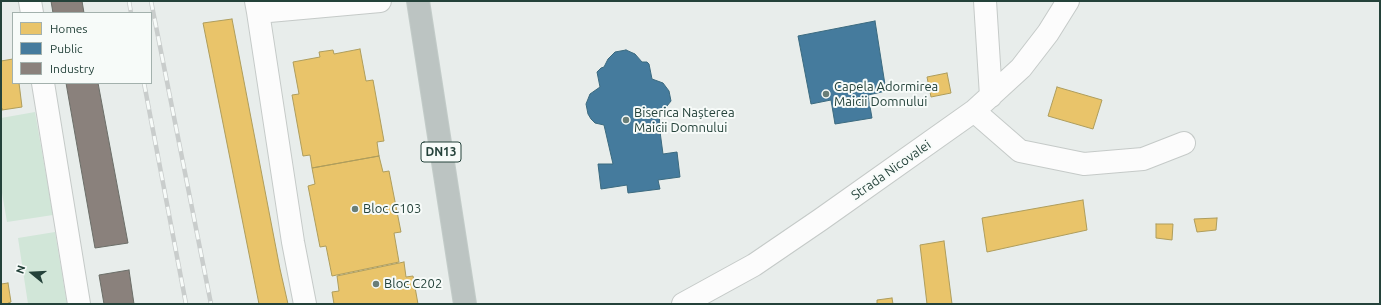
<!DOCTYPE html>
<meta charset="utf-8">
<style>
body{margin:0}
#map{position:relative;width:1381px;height:305px;overflow:hidden;background:#e8edeb;font-family:Ubuntu,sans-serif}
canvas{display:block}
.frame{position:absolute;inset:0;border:2px solid #24423a;pointer-events:none}
.legend{position:absolute;left:12px;top:12px;width:140px;height:72px;box-sizing:border-box;background:#f7fbf9;border:1px solid #a3b1ad;margin:0;padding:5px 7px;list-style:none;font-size:12px;color:#24423a}
.legend li{display:flex;align-items:center;gap:8px;height:20px}
.legend b{width:20px;border:1px solid #a3b1ad}
.north{position:absolute;left:12px;top:253px;width:40px;height:40px;-webkit-text-stroke:3px #f7fbf9;paint-order:stroke;rotate:288deg;font-size:11px;font-weight:700;line-height:16px;text-align:center;color:#24423a}
.north::after{content:'';display:block;margin:auto;width:14px;height:18px;background:#24423a;clip-path:polygon(50% 0,100% 100%,50% 72%,0 100%)}
</style>
<div id="map">
<canvas width="1381" height="305"></canvas>
<div class="frame"></div>
<ul class="legend">
<li><b style="height:11px;background:#e9c46a"></b>Homes</li>
<li><b style="height:11px;background:#457b9d"></b>Public</li>
<li><b style="height:11px;background:#8a817c"></b>Industry</li>
</ul>
<div class="north">N</div>
</div>
<script>
const g = document.querySelector('canvas').getContext('2d');
g.lineJoin = 'round';
function paint(path, color) { g.fillStyle = color; g.fill(path, 'evenodd'); }
const shape = rows => new Path2D(rows.map(r => 'M' + r).join(''));
function trace(path, color, width, dash) { g.strokeStyle = color; g.lineWidth = width; g.lineCap = dash ? 'butt' : 'round'; g.setLineDash(dash || []); g.stroke(path); }
function write(font, color, halo, rows, align = 'center') {
  g.font = font + ' Ubuntu,sans-serif'; g.lineWidth = 4; g.setLineDash([]); g.textBaseline = 'middle'; g.strokeStyle = halo; g.fillStyle = color; for (const [text, x, y, turn = 0] of rows) {
    g.save(); g.translate(x, y); g.rotate((+turn || 0) * Math.PI / 180); g.textAlign = isNaN(turn) ? turn : align; if (halo) g.strokeText(text, 0, 0); g.fillText(text, 0, 0); g.restore();
  }
}
paint(shape([
 [35,112,53,215,7,222,1,187,1,118],
 [55,232,67,304,28,304,18,238]
]), '#d1e6d8');
const homes = shape([
 [232,19,280,269,288,304,259,304,203,23,232,19],
 [360,49,366,81,373,80,384,141,377,142,379,156,312,168,310,155,303,156,292,95,299,94,293,62,320,57,319,52,333,50,334,54,360,49],
 [13,59,13,83,19,83,22,107,2,110,2,108,1,108,1,61,13,59],
 [947,73,951,93,931,97,927,77,947,73],
 [1057,87,1102,100,1093,129,1048,116,1057,87],
 [379,156,383,172,389,171,401,232,394,233,399,262,332,276,326,246,320,247,308,186,315,184,312,168,379,156],
 [1083,200,1087,230,987,252,982,218,1083,200],
 [1217,218,1216,230,1197,232,1194,219,1217,218],
 [1156,224,1173,224,1172,240,1156,238,1156,224],
 [944,241,952,304,927,304,920,245,944,241],
 [404,262,406,277,413,276,418,304,334,304,332,292,339,291,337,276,404,262],
 [8,283,11,302,8,303,8,304,1,304,1,284,8,283],
 [892,298,893,304,877,304,877,300,892,298]
]);
paint(homes, '#e9c46a');
trace(homes, '#ae9d5c', 1);
const public = shape([
 [875,21,886,91,868,95,872,118,835,124,831,100,811,104,798,36,875,21],
 [626,50,635,54,642,62,647,62,649,64,652,79,663,83,669,91,671,101,659,116,660,124,659,124,663,154,677,152,680,177,658,180,660,189,628,193,627,185,601,189,598,164,613,164,604,125,595,123,591,119,588,114,586,104,590,94,600,87,597,72,601,68,604,67,608,59,615,52,626,50]
]);
paint(public, '#457b9d');
trace(public, '#3b6a7f', 1);
const industry = shape([
 [51,1,82,1,84,13,53,13,51,1],
 [66,83,98,83,128,243,95,248,66,83],
 [129,270,134,304,104,304,99,275,129,270]
]);
paint(industry, '#8a817c');
trace(industry, '#6b6e68', 1);
const minor = shape([
 [30,1,32,13],
 [256,1,258,12,380,1],
 [985,1,991,96],
 [258,12,293,242,305,304],
 [43,83,79,304],
 [974,111,1020,151,1084,164,1143,159,1184,143],
 [683,304,754,265,820,220,974,111,1021,68,1048,33,1068,1]
]);
const highway = shape([
 [418,1,465,304]
]);
trace(minor, '#c5cac8', 24);
trace(highway, '#c3ccc9', 24);
trace(minor, '#fcfcfc', 22);
trace(highway, '#bcc4c2', 22);
const rail = shape([
 [129,1,131,13],
 [151,1,211,304],
 [144,83,186,304]
]);
trace(rail, '#c9cdcc', 4.5);
trace(rail, '#f7fbf9', 3, [9]);
for (const [x, y, r, color] of [
 [826,94,4,"#697e78"],
 [626,120,4,"#697e78"],
 [355,209,4,"#697e78"],
 [376,284,4,"#697e78"]
]) { const dot = new Path2D(); dot.arc(x, y, r, 0, 2 * Math.PI); g.fillStyle = color; g.fill(dot); trace(dot, '#f7fbf9', 1.5); }
for (const [x, y, w] of [
 [441,152,40]
]) { const box = new Path2D(); box.roundRect(x - w / 2, y - 10, w, 20, 3); g.fillStyle = '#f7fbf9'; g.fill(box); trace(box, '#24423a', 1); }
write('bold 12px', '#24423a', null, [
 ["DN13",441,152]
]);
write('13px', '#24423a', '#f7fbf9', [
 ["Capela Adormirea",834,87],
 ["Maicii Domnului",834,102],
 ["Biserica Nașterea",634,113],
 ["Maicii Domnului",634,128],
 ["Bloc C103",363,209],
 ["Bloc C202",384,284]
], 'left');
write('13px', '#24423a', '#f7fbf9', [
 ["Strada Nicovalei",891,170,-35]
]);
</script>
